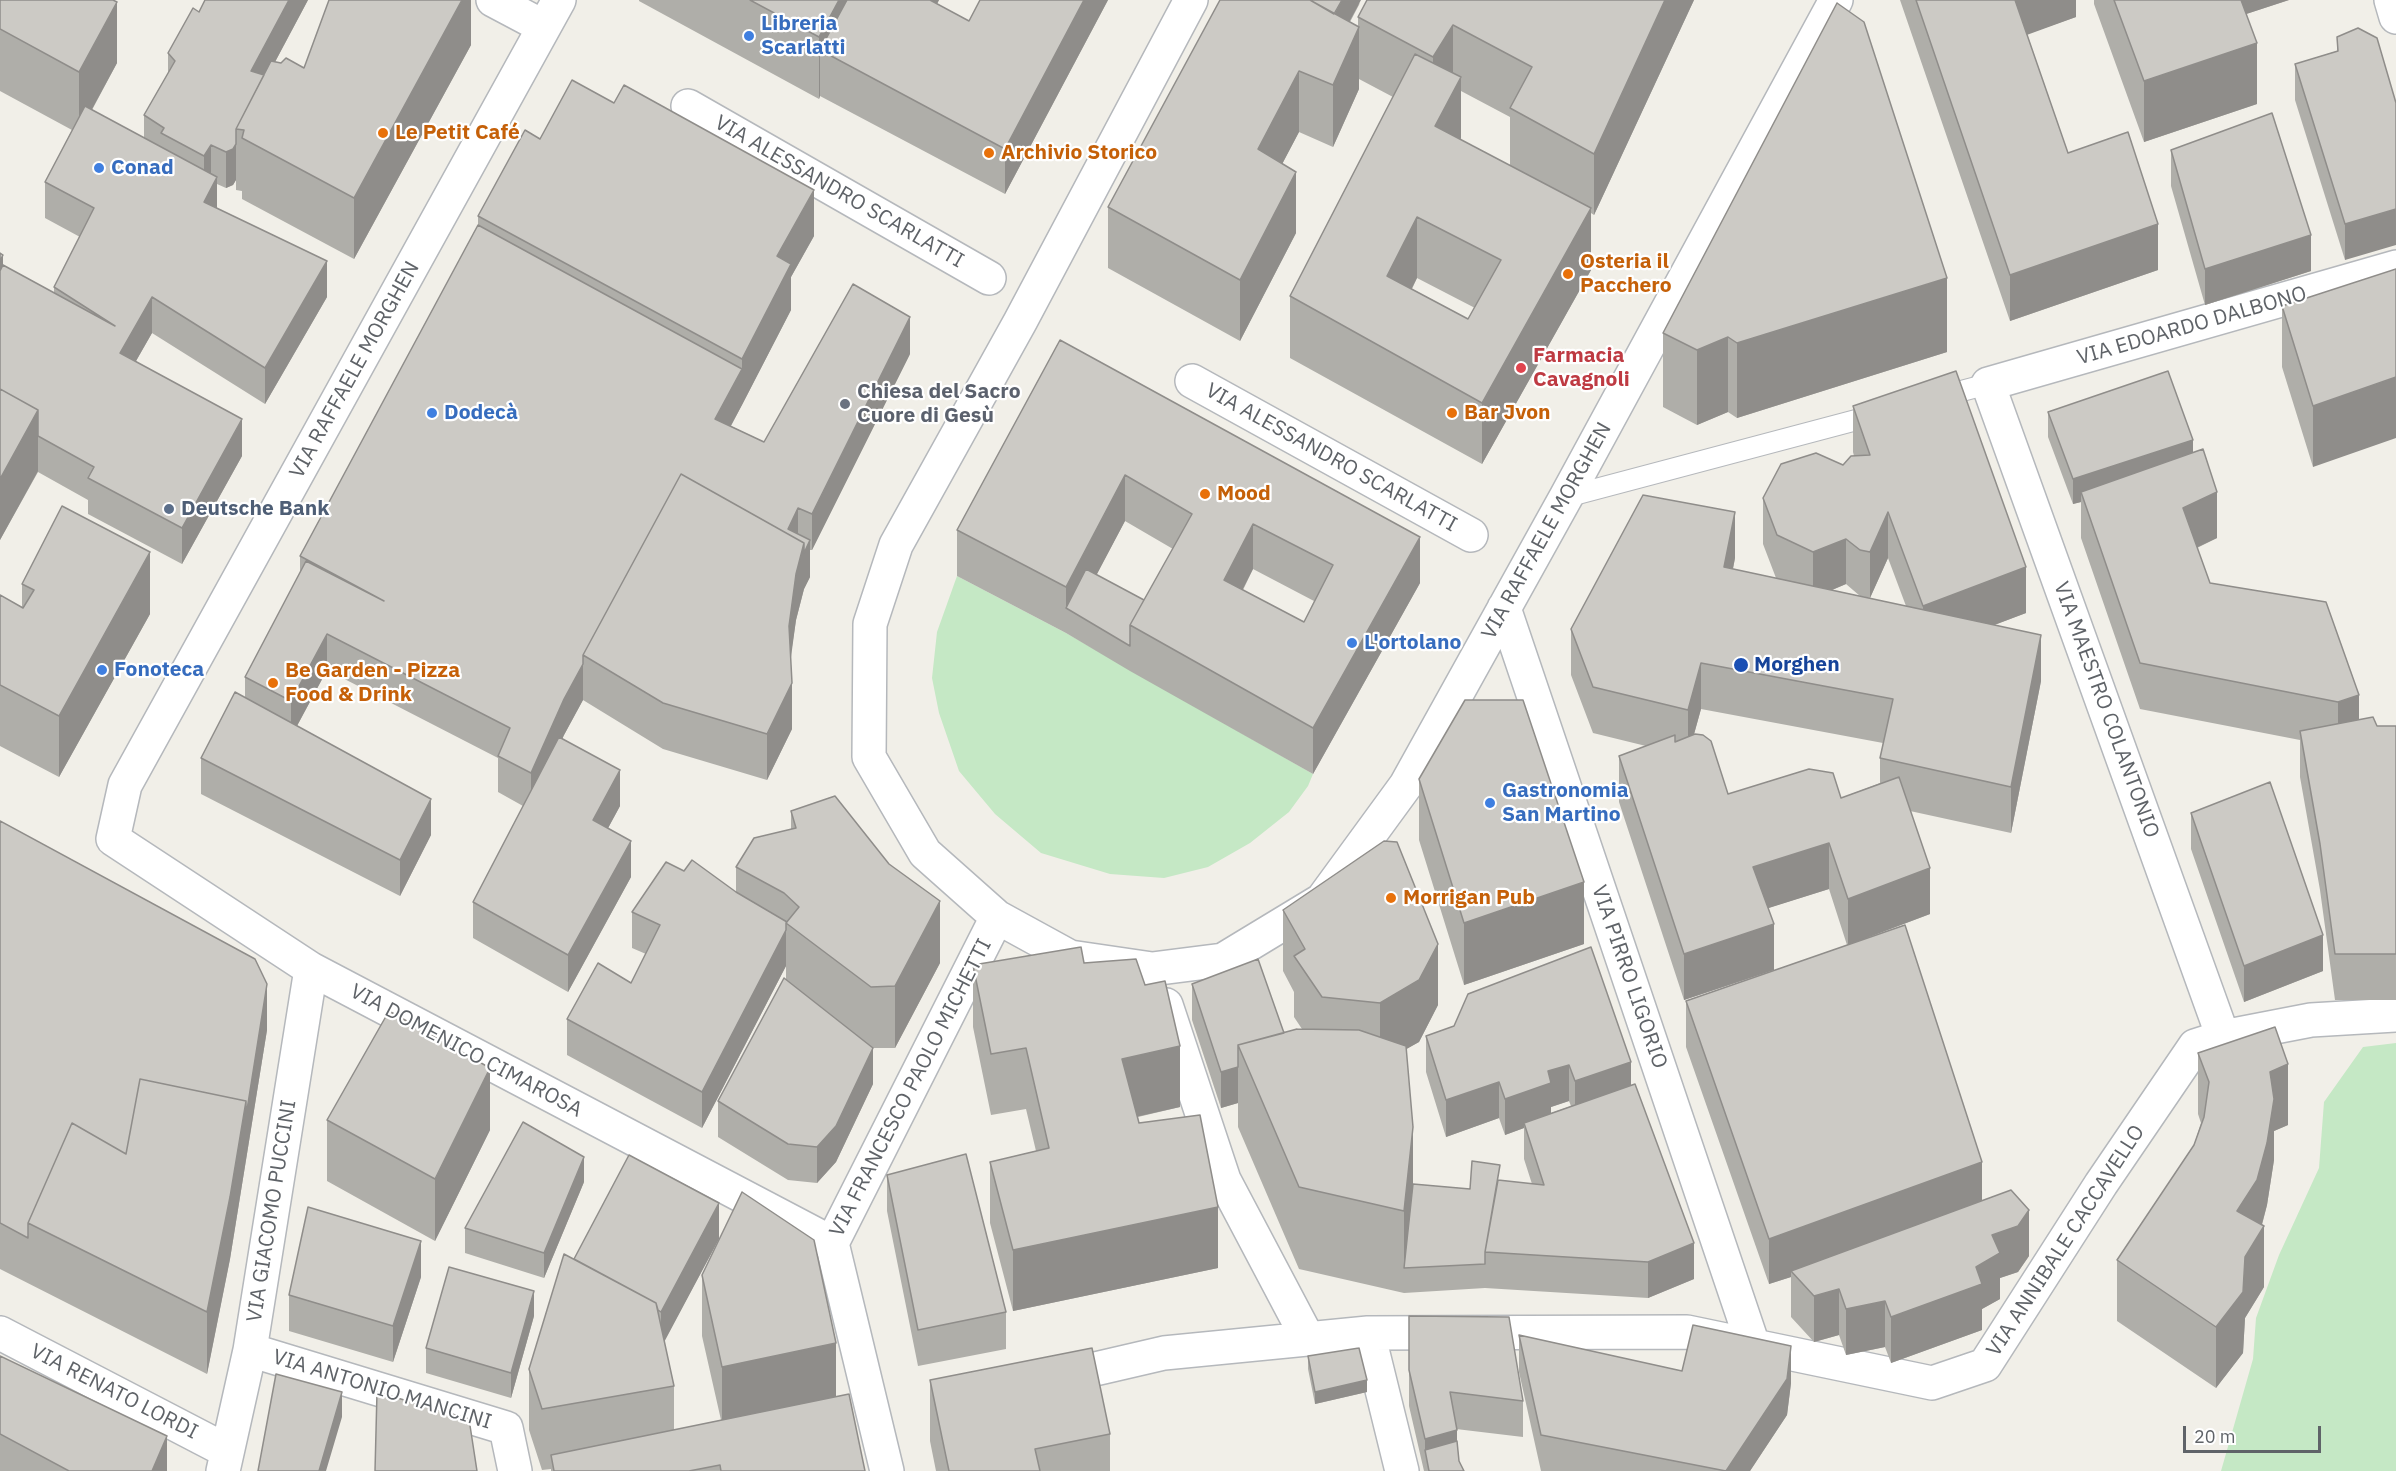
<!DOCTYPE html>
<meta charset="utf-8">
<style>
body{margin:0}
#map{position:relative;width:2396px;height:1471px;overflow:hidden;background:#f1efe8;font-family:"IBM Plex Sans",sans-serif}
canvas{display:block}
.scale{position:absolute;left:2183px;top:1426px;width:138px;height:27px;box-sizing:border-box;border:3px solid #5f6368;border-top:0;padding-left:8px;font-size:18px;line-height:21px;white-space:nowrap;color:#5f6368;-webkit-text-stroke:4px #fff;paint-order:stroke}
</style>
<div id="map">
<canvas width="2396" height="1471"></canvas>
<div class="scale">20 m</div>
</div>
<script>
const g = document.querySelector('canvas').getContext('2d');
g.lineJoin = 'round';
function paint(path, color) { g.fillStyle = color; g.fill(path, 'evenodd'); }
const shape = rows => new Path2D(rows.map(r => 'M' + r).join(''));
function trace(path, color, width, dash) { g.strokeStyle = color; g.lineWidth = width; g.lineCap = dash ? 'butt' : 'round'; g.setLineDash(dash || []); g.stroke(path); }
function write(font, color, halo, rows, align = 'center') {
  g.font = font + ' "IBM Plex Sans",sans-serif'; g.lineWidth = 4.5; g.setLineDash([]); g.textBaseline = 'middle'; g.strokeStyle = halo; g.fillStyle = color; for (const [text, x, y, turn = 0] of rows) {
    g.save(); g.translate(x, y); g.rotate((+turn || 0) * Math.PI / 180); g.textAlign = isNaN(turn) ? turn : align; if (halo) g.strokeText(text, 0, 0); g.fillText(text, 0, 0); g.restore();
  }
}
paint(shape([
 [957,576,1066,633,1313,774,1308,786,1289,812,1250,843,1208,867,1164,878,1110,874,1041,853,995,814,959,771,939,713,932,678,937,632],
 [2396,1043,2396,1471,2221,1471,2253,1359,2256,1318,2279,1255,2319,1168,2324,1102,2363,1047]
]), '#c5e8c5');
const lane = shape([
 [1939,397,1988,384],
 [1566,497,1879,414]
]);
const street = shape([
 [493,0,544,27],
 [559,0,125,785,113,839,311,969,832,1243],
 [1191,0,1020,322,896,545,870,624,869,757,925,853,997,917,1070,957,1152,969,1223,960,1322,900,1406,785,1566,497,1836,0],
 [2391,0,2396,17],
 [688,106,989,278],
 [1192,381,1471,535],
 [1504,608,1753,1345],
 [1166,1005,1224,1180,1308,1339],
 [2223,1037,1988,384,2396,267],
 [0,1333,227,1451],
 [1368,1333,1402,1471],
 [250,1350,506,1428,515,1471],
 [1052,1379,1164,1353,1368,1333,1687,1332,1932,1383,1985,1365,2101,1184,2195,1046,2223,1037,2311,1020,2396,1015],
 [223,1471,250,1350,311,969],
 [887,1471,832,1243,997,917]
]);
trace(lane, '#b5b8bc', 22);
trace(street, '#b5b8bc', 36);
trace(lane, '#fff', 20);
trace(street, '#fff', 33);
paint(shape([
 [0,0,117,63,92,110,144,138,144,115,168,73,168,53,199,12,308,0,275,62,304,68,471,0,471,45,354,259,242,199,242,191,236,190,236,180,233,185,226,188,217,184,217,208,327,297,265,404,152,333,136,361,242,456,182,564,88,514,88,500,38,472,0,540,0,253,3,265,54,293,54,287,80,237,45,218,45,182,72,130,0,91],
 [639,0,939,0,937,4,969,21,980,0,1108,0,1005,194,820,96,819,99,639,1],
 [1367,0,1694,0,1594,215,1591,213,1591,270,1482,464,1290,358,1290,296,1393,97,1359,79,1359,89,1333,147,1299,132,1282,164,1296,233,1240,341,1108,268,1108,207,1360,3,1350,22,1358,27,1358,17],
 [1461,91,1510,117,1510,166,1460,140,1461,138],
 [1417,278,1475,308,1468,319,1412,289],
 [1900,0,2076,0,2076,17,2027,34,2068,153,2158,270,2010,321],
 [2094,0,2289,0,2246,14,2257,104,2144,142,2094,4],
 [2337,37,2396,103,2345,260,2295,100,2295,64,2337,51],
 [540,139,814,236,791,277,791,310,731,426,764,442,910,354,812,550,810,550,810,577,804,589,796,620,790,660,792,729,767,780,663,749,583,700,564,735,562,739,620,806,608,828,631,877,568,992,473,938,473,902,523,806,498,792,498,758,327,670,297,726,431,835,400,896,201,794,201,758,245,698,245,677,300,573,300,556,478,225,478,216],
 [2171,150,2311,271,2205,305,2171,186],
 [2396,269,2313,467,2282,367,2282,306],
 [1663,333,1947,352,1737,418,1728,412,1697,425,1663,407],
 [1060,340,1420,583,1313,774,1130,671,1066,633,957,576,957,530],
 [1125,521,1173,549,1144,600,1096,575],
 [1253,569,1314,601,1304,622,1243,590],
 [1853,406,2026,613,1994,625,2041,681,2011,833,1910,811,1930,914,1869,937,1982,1200,2029,1256,2018,1272,2000,1278,2000,1299,1982,1309,1982,1330,1891,1363,1885,1347,1846,1355,1839,1335,1814,1342,1791,1317,1791,1277,1769,1284,1686,1047,1686,1001,1847,945,1829,889,1768,908,1774,970,1684,1000,1619,802,1619,756,1646,746,1593,733,1571,675,1571,629,1735,558,1733,569,1776,578,1763,544,1763,498,1843,465,1854,456,1853,452],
 [1888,558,1906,606,1832,590,1846,584,1860,596,1870,598],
 [1701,709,1883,743,1880,758,1880,783,1841,798,1728,794,1694,734],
 [2048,412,2193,453,2217,538,2197,548,2210,583,2359,720,2377,726,2396,726,2396,1000,2335,1000,2320,890,2300,777,2300,740,2140,709,2081,538,2081,502,2073,504,2048,437],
 [22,584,150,614,59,777,0,746,0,595,22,607],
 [1419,779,1584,944,1464,985,1419,840],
 [791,811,940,963,895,1048,873,1048,873,1084,836,1162,817,1183,788,1180,718,1137,718,1101,786,980,786,966,702,1128,567,1055,567,1019,631,983,646,954,632,948,632,912,736,892,736,867,791,830],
 [2191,813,2323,971,2244,1002,2191,849],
 [0,821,267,1030,230,1259,207,1374,0,1269],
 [1283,910,1438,1005,1419,1042,1406,1049,1413,1184,1470,1189,1500,1180,1532,1184,1524,1159,1524,1128,1505,1135,1499,1118,1446,1137,1426,1072,1426,1036,1454,1026,1631,1085,1694,1279,1648,1298,1485,1288,1404,1293,1299,1269,1238,1127,1238,1103,1221,1108,1192,1020,1192,984,1284,1033,1302,1029,1294,1017,1294,992,1283,971],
 [1569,1101,1571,1106,1551,1113,1551,1107],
 [1084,963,1180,1107,1138,1117,1139,1123,1218,1268,1013,1311,990,1223,990,1162,1036,1151,1026,1109,991,1115,973,1027,973,965],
 [2198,1053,2288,1125,2274,1131,2274,1160,2267,1205,2262,1225,2264,1287,2245,1318,2243,1353,2216,1388,2117,1321,2117,1260,2194,1145,2201,1123,2198,1114],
 [327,1120,490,1130,435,1241,327,1181],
 [887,1175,1006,1312,1006,1349,918,1366,887,1211],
 [584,1182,544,1278,465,1253,465,1228],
 [719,1239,664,1341,674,1386,674,1430,721,1420,702,1336,702,1275,836,1397,865,1471,551,1471,551,1469,542,1470,529,1430,529,1369,574,1259],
 [421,1277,393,1362,289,1331,289,1295],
 [534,1316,511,1398,426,1373,426,1348],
 [1409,1316,1523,1401,1523,1437,1456,1429,1457,1441,1459,1461,1464,1471,1424,1471,1409,1406],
 [1519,1335,1682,1371,1791,1383,1787,1415,1750,1471,1541,1471,1519,1372],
 [0,1356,167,1471,0,1471],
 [1308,1356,1367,1392,1315,1404,1308,1369],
 [930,1380,1110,1434,1110,1471,936,1471,930,1441]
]), '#afaea9');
paint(shape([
 [289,0,308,0,251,107,251,71],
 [462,0,471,0,471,45,354,259,354,198],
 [839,0,854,0,820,50,820,96,819,99,819,37],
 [918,0,939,0,918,40],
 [1084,0,1108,0,1005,194,1005,149],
 [1342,0,1361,0,1324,69,1324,33],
 [1665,0,1694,0,1594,215,1594,154],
 [2013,0,2076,0,2076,17,2013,40],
 [2228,0,2289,0,2228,20],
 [117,2,117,63,79,133,79,72],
 [1453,25,1453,86,1433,118,1433,57],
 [1359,27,1359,89,1333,147,1333,85],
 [2257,43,2257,104,2144,142,2144,81],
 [1299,71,1299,132,1258,210,1258,149],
 [1461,77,1461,138,1435,188,1435,126],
 [236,144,236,180,233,185,226,188,226,152],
 [211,145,211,181,204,192,204,156],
 [1296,172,1296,233,1240,341,1240,280],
 [217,177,217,213,204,202],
 [814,190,814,236,791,277,791,310,742,405,715,455,715,419,742,369,742,359,777,256],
 [1591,208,1591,270,1482,464,1482,403],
 [2396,209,2396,245,2345,260,2345,224],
 [1417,217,1417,278,1387,337,1387,276],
 [2158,224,2158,270,2010,321,2010,275],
 [2311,235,2311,271,2205,305,2205,269],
 [3,255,3,301,0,307,0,261],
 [327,261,327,297,265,404,265,368],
 [1947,278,1947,352,1737,418,1737,343],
 [152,297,152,333,120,389,120,353],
 [910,317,910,354,812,550,812,514],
 [1728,337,1728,412,1697,425,1697,350],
 [2396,377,2396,438,2313,467,2313,406],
 [38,410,38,471,0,540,0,479],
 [242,419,242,456,182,564,182,528],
 [2193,440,2193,465,2081,492,2081,502,2073,504,2073,479],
 [1125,475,1125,521,1076,614,1066,608,1066,587],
 [2217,492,2217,538,2183,554,2183,508],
 [798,508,798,544,788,529],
 [1735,512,1735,558,1724,613,1724,567],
 [1888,512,1888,558,1870,598,1870,552],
 [1253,524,1253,569,1224,626,1224,580],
 [1420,537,1420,583,1313,774,1313,728],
 [1846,539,1846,584,1813,598,1813,552],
 [810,540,810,577,804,589,796,620,789,672,789,626,796,574,804,543],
 [150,552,150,614,59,777,59,716],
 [2026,567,2026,613,1923,652,1923,606],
 [327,634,327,670,291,737,291,701],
 [2041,635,2041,681,2011,833,2011,787],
 [1701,663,1701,709,1688,756,1688,710],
 [583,664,583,700,564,735,531,810,531,773,564,699],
 [792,683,792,729,767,780,767,734],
 [2359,695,2359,741,2338,748,2338,702],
 [620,770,620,806,593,856,593,820],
 [431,799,431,835,400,896,400,860],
 [631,841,631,877,568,992,568,955],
 [1829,843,1829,889,1753,913,1753,867],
 [1930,868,1930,914,1848,945,1848,899],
 [1584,882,1584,944,1464,985,1464,923],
 [940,901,940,963,895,1048,895,986],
 [1774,924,1774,970,1684,1000,1684,954],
 [786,930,786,966,702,1128,702,1092],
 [2323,935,2323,971,2244,1002,2244,966],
 [1438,944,1438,1005,1419,1042,1380,1064,1380,1003],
 [267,984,267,1030,230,1259,207,1374,207,1312],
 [1180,1046,1180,1107,1122,1120,1122,1059],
 [873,1048,873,1084,836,1162,817,1183,817,1147],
 [1631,1062,1631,1098,1575,1117,1575,1081],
 [2288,1064,2288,1125,2274,1131,2274,1160,2267,1205,2259,1235,2264,1226,2264,1287,2245,1318,2243,1353,2216,1388,2216,1327,2237,1211,2270,1072],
 [1569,1065,1569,1101,1551,1107,1551,1119,1524,1123,1524,1128,1505,1135,1505,1099,1548,1071],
 [1238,1067,1238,1103,1221,1108,1221,1072],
 [490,1068,490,1130,435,1241,435,1179],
 [1499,1082,1499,1118,1446,1137,1446,1100],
 [1413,1127,1413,1209,1404,1268,1404,1211],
 [584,1157,584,1182,544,1278,544,1253],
 [1982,1162,1982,1208,1791,1271,1791,1277,1769,1284,1769,1239],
 [719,1203,719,1239,661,1348,661,1312],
 [1218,1207,1218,1268,1013,1311,1013,1250],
 [2029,1210,2029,1256,2018,1272,2000,1278,2000,1299,1982,1309,1982,1330,1891,1363,1891,1317,1976,1267,1992,1235],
 [421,1241,421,1277,393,1362,393,1326],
 [1694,1243,1694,1279,1648,1298,1648,1262],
 [1839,1289,1839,1335,1814,1342,1814,1296],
 [534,1291,534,1316,511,1398,511,1373],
 [1885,1301,1885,1347,1846,1355,1846,1309],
 [836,1343,836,1404,722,1428,722,1367],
 [1791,1346,1791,1383,1787,1415,1750,1471,1726,1471,1787,1379],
 [1367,1380,1367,1392,1315,1404,1315,1392],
 [342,1392,342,1417,326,1471,319,1471],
 [1457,1430,1457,1466,1425,1450,1425,1439],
 [167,1436,167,1471,152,1471]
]), '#8f8d8a');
const building = shape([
 [0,0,113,0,117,2,79,72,0,29,0,0],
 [205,0,289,0,251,71,264,75,236,129,236,144,233,149,226,152,211,145,204,156,161,133,164,128,144,115,175,61,168,53,193,8,199,12,205,0],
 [329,0,462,0,354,198,242,138,244,130,236,129,271,61,281,63,286,58,304,68,329,0],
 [750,0,839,0,819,37,750,0],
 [847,0,930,0,969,21,980,0,1084,0,1005,149,820,50,847,0],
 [1220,0,1310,0,1359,27,1333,85,1299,71,1258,149,1296,172,1240,280,1108,207,1220,0],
 [1310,0,1342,0,1334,14,1310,0],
 [1367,0,1665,0,1594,154,1510,108,1532,67,1453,25,1433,57,1358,17,1367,0],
 [1916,0,2015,0,2068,153,2128,132,2158,224,2010,275,1916,0],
 [2114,0,2241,0,2257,43,2144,81,2114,0],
 [1837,3,1864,22,1947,278,1737,343,1728,337,1697,350,1663,333,1837,3],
 [2358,28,2377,38,2396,103,2396,209,2345,224,2295,64,2338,51,2337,37,2358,28],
 [1415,54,1461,77,1435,126,1591,208,1482,403,1290,296,1415,54],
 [1417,217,1501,260,1468,319,1387,276,1417,217],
 [572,80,614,103,624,85,814,190,777,256,791,264,742,359,478,216,525,130,540,139,572,80],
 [85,106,217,177,204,202,327,261,265,368,152,297,120,353,242,419,182,528,88,478,94,467,38,436,38,410,0,389,0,271,3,265,115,326,54,287,94,208,45,182,85,106],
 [2272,113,2311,235,2205,269,2171,150,2272,113],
 [478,225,742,369,715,419,764,442,853,284,910,317,812,514,798,508,788,529,810,540,804,553,804,543,681,474,583,655,583,664,564,699,531,773,498,756,510,728,327,634,291,701,245,677,306,561,384,601,300,556,478,225],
 [0,253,3,255,0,261,0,253],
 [2396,269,2396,377,2313,406,2282,306,2396,269],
 [1060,340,1420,537,1313,728,1130,625,1192,514,1125,475,1066,587,957,530,1060,340],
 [1253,524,1333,565,1304,622,1224,580,1253,524],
 [1956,371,2026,567,1923,606,1888,512,1870,552,1860,550,1846,539,1813,552,1777,535,1763,498,1781,464,1816,453,1843,465,1851,456,1870,455,1853,406,1956,371],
 [2168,371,2193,440,2073,479,2048,412,2168,371],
 [0,389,38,410,0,479,0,389],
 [2203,449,2217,492,2183,508,2210,583,2326,602,2359,695,2338,702,2140,663,2081,492,2203,449],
 [681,474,804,543,796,574,789,626,792,683,767,734,663,703,583,655,681,474],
 [1643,495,1735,512,1724,567,2041,635,2011,787,1880,758,1893,699,1701,663,1688,710,1593,687,1571,629,1643,495],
 [62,506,150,552,59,716,0,685,0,595,23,608,34,590,22,584,62,506],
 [1086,569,1144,600,1130,625,1130,646,1066,608,1086,569],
 [235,692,431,799,400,860,201,758,235,692],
 [1465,700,1523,700,1584,882,1464,923,1419,779,1465,700],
 [2373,717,2377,726,2396,726,2396,954,2335,954,2320,844,2300,731,2373,717],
 [1695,734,1703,735,1711,741,1728,794,1809,769,1833,773,1841,798,1899,777,1930,868,1848,899,1829,843,1753,867,1774,924,1684,954,1619,756,1675,735,1675,742,1695,734],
 [559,737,620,770,593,820,631,841,568,955,473,902,559,737],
 [2270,782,2323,935,2244,966,2191,813,2270,782],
 [835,796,889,864,940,901,895,986,871,987,786,923,799,907,784,893,736,867,754,838,796,828,791,811,835,796],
 [0,821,255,959,267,984,246,1116,246,1101,140,1079,126,1154,72,1123,28,1223,28,1238,0,1223,0,821],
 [1384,841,1397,842,1438,944,1419,980,1380,1003,1322,997,1294,956,1305,949,1283,910,1384,841],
 [692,860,736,892,787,922,786,923,786,930,702,1092,567,1019,598,963,631,983,660,925,632,912,666,862,684,871,692,860],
 [1905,925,1982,1162,1769,1239,1686,1001,1905,925],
 [1081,947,1084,963,1136,959,1145,985,1165,981,1180,1046,1122,1059,1139,1123,1200,1115,1218,1207,1013,1250,990,1162,1049,1148,1026,1048,991,1054,973,965,1081,947],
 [1591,947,1631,1062,1575,1081,1569,1065,1548,1071,1551,1083,1505,1099,1499,1082,1446,1100,1426,1036,1454,1026,1468,994,1591,947],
 [1258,959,1284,1033,1238,1045,1238,1067,1221,1072,1192,984,1258,959],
 [784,978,873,1048,836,1126,817,1147,788,1144,718,1101,784,978],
 [389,1011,490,1068,435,1179,327,1120,389,1011],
 [2275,1027,2288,1064,2270,1072,2274,1099,2267,1143,2257,1180,2237,1211,2264,1226,2245,1257,2243,1292,2216,1327,2117,1260,2194,1145,2204,1117,2209,1082,2198,1053,2275,1027],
 [1297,1029,1359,1030,1406,1046,1413,1127,1404,1211,1299,1187,1238,1045,1297,1029],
 [140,1079,246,1101,230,1197,207,1312,28,1223,72,1123,126,1154,140,1079],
 [1635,1084,1694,1243,1648,1262,1485,1252,1498,1180,1544,1185,1524,1123,1635,1084],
 [523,1122,584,1157,544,1253,465,1228,523,1122],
 [966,1154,1006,1312,918,1330,887,1175,966,1154],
 [629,1155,719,1203,661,1312,658,1310,656,1303,574,1259,629,1155],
 [1472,1161,1500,1165,1485,1252,1485,1264,1404,1268,1413,1184,1470,1189,1472,1161],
 [2011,1190,2029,1210,2018,1226,1992,1235,2000,1253,1976,1267,1982,1284,1891,1317,1885,1301,1846,1309,1839,1289,1814,1296,1791,1271,2011,1190],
 [742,1192,814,1240,836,1343,722,1367,702,1275,742,1192],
 [308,1207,421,1241,393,1326,289,1295,308,1207],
 [564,1254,656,1303,674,1386,542,1409,529,1369,564,1254],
 [449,1267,534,1291,511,1373,426,1348,449,1267],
 [1409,1316,1509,1317,1523,1401,1450,1392,1457,1430,1425,1439,1409,1370,1409,1316],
 [1693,1325,1791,1346,1787,1379,1726,1471,1541,1435,1519,1335,1682,1371,1693,1325],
 [1092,1348,1110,1434,1035,1449,1040,1471,949,1471,930,1380,1092,1348],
 [1359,1348,1367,1380,1315,1392,1308,1356,1359,1348],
 [0,1356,167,1436,152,1471,69,1471,0,1434,0,1356],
 [276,1374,342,1392,319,1471,258,1471,276,1374],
 [377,1392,469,1419,477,1471,375,1471,377,1392],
 [849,1394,865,1471,721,1471,720,1465,689,1471,554,1471,551,1455,849,1394],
 [1457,1441,1459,1461,1464,1471,1429,1471,1425,1450,1457,1441]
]);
paint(building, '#cccac5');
trace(building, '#8f8d8a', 1.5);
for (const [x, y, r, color] of [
 [749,36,6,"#3f7fe0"],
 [383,133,6,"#e8710a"],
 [989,153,6,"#e8710a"],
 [99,168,6,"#3f7fe0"],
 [1568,274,6,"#e8710a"],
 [1521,368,6,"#e0444e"],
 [845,404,6,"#6b7280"],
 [432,413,6,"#3f7fe0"],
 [1452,413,6,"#e8710a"],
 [1205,494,6,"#e8710a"],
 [169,509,6,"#5c6f8a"],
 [1352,643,6,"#3f7fe0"],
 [1741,665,8,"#1a4fb4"],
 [102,670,6,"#3f7fe0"],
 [273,683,6,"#e8710a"],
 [1490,803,6,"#3f7fe0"],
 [1391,898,6,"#e8710a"]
]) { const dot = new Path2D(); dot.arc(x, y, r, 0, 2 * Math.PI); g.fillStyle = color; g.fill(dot); trace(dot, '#fff', 2); }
write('bold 21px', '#366cbe', '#fff', [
 ["Libreria",761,24],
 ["Scarlatti",761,48],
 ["Conad",111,168],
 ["Dodecà",444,413],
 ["L'ortolano",1364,643],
 ["Fonoteca",114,670],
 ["Gastronomia",1502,791],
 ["San Martino",1502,815]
], 'left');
write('bold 21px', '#c56008', '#fff', [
 ["Le Petit Café",395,133],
 ["Archivio Storico",1001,153],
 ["Osteria il",1580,262],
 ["Pacchero",1580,286],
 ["Bar Jvon",1464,413],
 ["Mood",1217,494],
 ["Be Garden - Pizza",285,671],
 ["Food & Drink",285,695],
 ["Morrigan Pub",1403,898]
], 'left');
write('21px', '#5f6368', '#fff', [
 ["VIA ALESSANDRO SCARLATTI",839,192,30],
 ["VIA EDOARDO DALBONO",2192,326,-16],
 ["VIA RAFFAELE MORGHEN",355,370,-61],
 ["VIA ALESSANDRO SCARLATTI",1331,458,29],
 ["VIA RAFFAELE MORGHEN",1547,531,-61],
 ["VIA MAESTRO COLANTONIO",2106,710,70],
 ["VIA PIRRO LIGORIO",1629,977,71],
 ["VIA DOMENICO CIMAROSA",466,1051,28],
 ["VIA FRANCESCO PAOLO MICHETTI",911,1088,-63],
 ["VIA GIACOMO PUCCINI",272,1211,-81],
 ["VIA ANNIBALE CACCAVELLO",2066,1241,-57],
 ["VIA ANTONIO MANCINI",382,1390,17],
 ["VIA RENATO LORDI",114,1392,27]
]);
write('bold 21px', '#be3a42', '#fff', [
 ["Farmacia",1533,356],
 ["Cavagnoli",1533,380]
], 'left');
write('bold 21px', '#5b616d', '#fff', [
 ["Chiesa del Sacro",857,392],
 ["Cuore di Gesù",857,416]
], 'left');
write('bold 21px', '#4e5e75', '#fff', [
 ["Deutsche Bank",181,509]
], 'left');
write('bold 21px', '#164399', '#fff', [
 ["Morghen",1754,665]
], 'left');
</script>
